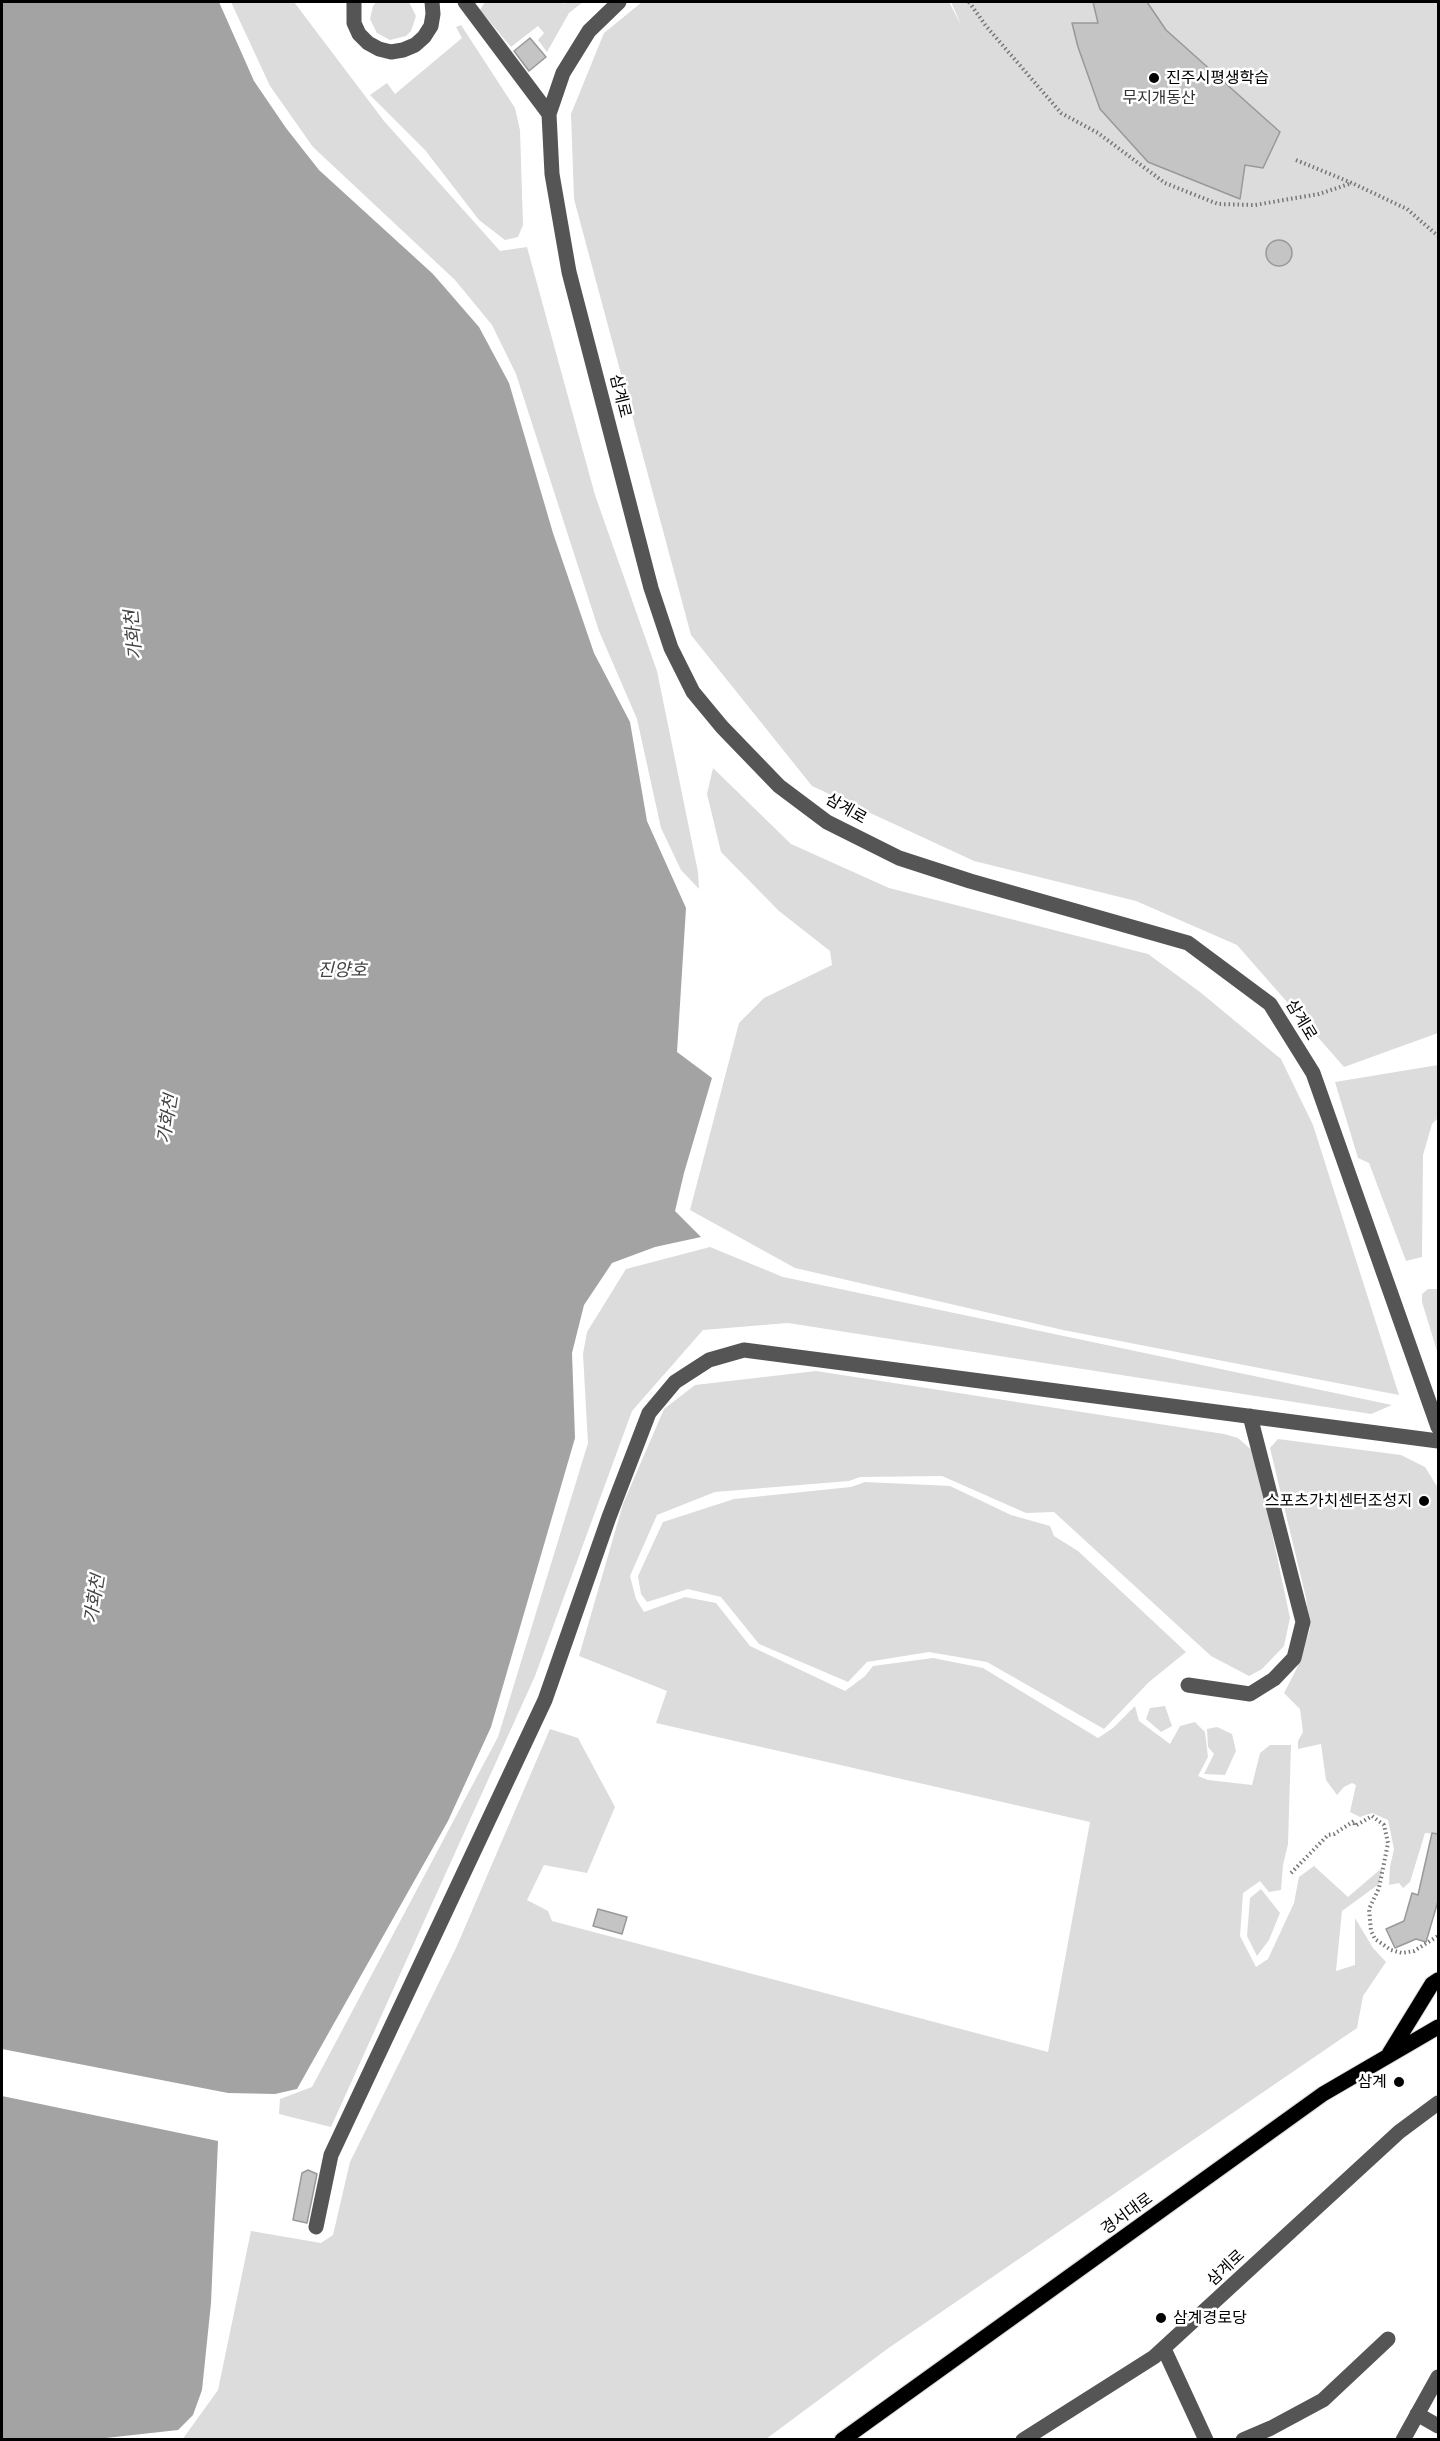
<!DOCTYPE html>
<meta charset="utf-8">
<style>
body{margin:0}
#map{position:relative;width:1440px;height:2441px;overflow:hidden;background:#fff;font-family:Figtree,sans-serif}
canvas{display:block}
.frame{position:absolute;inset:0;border:3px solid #000;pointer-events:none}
</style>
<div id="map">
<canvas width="1440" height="2441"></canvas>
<div class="frame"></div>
</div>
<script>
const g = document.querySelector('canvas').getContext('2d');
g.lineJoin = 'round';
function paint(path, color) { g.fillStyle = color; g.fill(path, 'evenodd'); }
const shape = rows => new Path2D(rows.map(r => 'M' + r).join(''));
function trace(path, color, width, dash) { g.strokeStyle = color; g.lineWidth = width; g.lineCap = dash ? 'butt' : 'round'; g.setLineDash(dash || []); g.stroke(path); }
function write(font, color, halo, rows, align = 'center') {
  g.font = font + ' Figtree,"Noto Sans KR",sans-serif'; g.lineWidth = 5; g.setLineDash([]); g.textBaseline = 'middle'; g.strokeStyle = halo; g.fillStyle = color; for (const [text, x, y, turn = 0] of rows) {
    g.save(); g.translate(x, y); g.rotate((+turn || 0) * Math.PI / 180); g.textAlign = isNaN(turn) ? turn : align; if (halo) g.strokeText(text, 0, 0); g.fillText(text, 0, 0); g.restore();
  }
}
paint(shape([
 [231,2,294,2,384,121,500,251,527,247,595,495,657,671,698,872,699,889,681,870,661,828,637,719,599,631,516,374,492,325,455,280,313,147,270,86],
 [376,2,409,2,416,16,411,31,406,36,390,40,377,33,370,19,373,6],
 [485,2,562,2,564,4,567,2,583,2,569,13,547,52,538,40,544,33,538,26,511,47,480,10],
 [642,2,949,2,961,25,951,2,1438,2,1438,1033,1344,1067,1237,945,1136,901,974,861,812,786,691,635,574,199,571,114,604,33],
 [461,25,515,108,520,130,523,225,518,237,505,240,479,220,425,150,370,95,387,83,395,94,462,38,456,27],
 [713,768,791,844,889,888,1148,954,1200,992,1281,1059,1313,1125,1399,1395,1063,1330,795,1268,690,1210,739,1023,764,998,832,965,830,951,779,911,721,852,707,794],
 [1438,1065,1438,1118,1432,1124,1423,1155,1422,1257,1406,1261,1369,1163,1358,1158,1335,1082],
 [710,1247,783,1277,1392,1405,1371,1414,788,1323,703,1330,632,1411,535,1676,331,2127,279,2114,280,2099,312,2087,498,1737,588,1443,583,1354,587,1332,626,1269],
 [1428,1289,1438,1289,1438,1354,1422,1302,1422,1294],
 [816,1371,1224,1434,1238,1438,1255,1453,1290,1618,1284,1646,1262,1669,1249,1676,1211,1656,1054,1512,1026,1513,942,1476,860,1477,849,1481,715,1492,657,1515,630,1576,636,1599,644,1612,685,1597,716,1603,750,1646,845,1691,865,1676,873,1666,933,1658,983,1668,1098,1738,1113,1728,1135,1706,1139,1721,1170,1744,1180,1726,1195,1722,1205,1732,1208,1757,1198,1776,1208,1780,1252,1785,1260,1753,1270,1745,1291,1745,1288,1844,1283,1865,1281,1890,1269,1892,1260,1881,1243,1893,1240,1936,1256,1967,1268,1959,1294,1903,1299,1877,1314,1866,1348,1897,1383,1867,1379,1884,1342,1911,1336,1971,1355,1965,1355,1918,1373,1948,1386,1962,1363,1996,1357,2028,890,2347,766,2439,182,2440,218,2390,251,2231,321,2243,333,2235,350,2162,456,1948,550,1729,578,1738,615,1807,587,1873,544,1865,527,1900,548,1911,552,1921,1048,2052,1090,1822,656,1723,667,1691,579,1656,623,1504,664,1409,695,1385],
 [1278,1439,1401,1455,1425,1467,1438,1488,1438,1834,1425,1833,1410,1882,1403,1888,1399,1883,1389,1885,1390,1867,1394,1849,1388,1820,1372,1813,1360,1817,1350,1812,1356,1785,1352,1783,1344,1787,1337,1795,1326,1780,1321,1744,1298,1749,1298,1741,1303,1732,1300,1709,1284,1693,1297,1668,1310,1629,1306,1598,1270,1448],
 [865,1482,950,1486,1011,1515,1050,1526,1054,1536,1078,1551,1186,1652,1149,1682,1104,1729,987,1662,929,1652,867,1662,848,1682,759,1644,721,1597,688,1589,647,1602,641,1594,638,1576,663,1522,734,1499,851,1487],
 [1165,1706,1172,1726,1161,1732,1146,1719,1150,1708],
 [1217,1727,1232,1734,1236,1751,1225,1775,1204,1774,1214,1754,1208,1747,1207,1729],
 [1261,1889,1280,1913,1269,1940,1257,1956,1247,1936,1250,1898]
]), '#dcdcdc');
paint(shape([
 [2,2,219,2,254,81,286,128,319,170,433,274,479,327,509,383,553,533,594,653,630,722,647,821,686,908,677,1052,712,1078,684,1173,675,1211,701,1237,655,1247,612,1263,584,1305,572,1353,575,1438,491,1727,448,1821,297,2089,275,2094,228,2093,2,2049],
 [2,2096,218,2141,211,2303,202,2390,193,2415,178,2430,97,2439,2,2439]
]), '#a3a3a3');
const building = shape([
 [1093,2,1147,2,1166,30,1280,132,1263,168,1245,165,1240,199,1148,162,1100,109,1078,47,1072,23,1098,23,1093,2],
 [530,38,546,57,529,71,514,51,530,38],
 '1266 253a13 13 0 1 1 26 0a13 13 0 1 1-26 0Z',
 [1432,1833,1438,1834,1438,1901,1426,1942,1416,1939,1395,1948,1386,1929,1404,1921,1412,1893,1418,1895,1432,1833],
 [598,1909,627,1917,622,1934,593,1926,598,1909],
 [308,2170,317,2174,307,2223,293,2220,302,2173,308,2170]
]);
paint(building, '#c4c4c4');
trace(building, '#999', 1.5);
const major = shape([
 [1389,2054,1432,1984,1438,1980],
 [842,2440,1323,2094,1438,2027]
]);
trace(major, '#dbdbdb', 17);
trace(shape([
 [969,2,986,26,1061,113,1098,133,1165,183,1218,204,1255,205,1319,194,1352,183],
 [1296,160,1352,183,1407,209,1438,236],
 [1291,1873,1328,1835,1334,1834,1354,1821,1355,1826,1372,1816,1384,1825,1388,1843,1379,1888,1369,1909,1371,1931,1375,1939,1391,1950,1402,1953,1414,1951,1438,1936]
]), '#777', 4, [1.5, 3]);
trace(shape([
 [354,2,354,23,359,34,368,43,379,49,391,52,403,50,415,45,424,37,431,26,433,14,432,2],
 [465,2,549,114],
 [619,2,589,31,563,73,549,114,552,174,569,272,651,588,671,648,693,692,722,727,779,786,827,822,899,858,970,881,1188,943,1270,1004,1313,1073,1438,1427],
 [1188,1685,1250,1694,1274,1679,1294,1658,1303,1622,1250,1416],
 [316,2227,331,2155,545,1700,609,1517,649,1413,675,1382,709,1360,744,1350,1438,1441],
 [1164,2349,1206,2440],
 [1417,2414,1438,2426],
 [1023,2440,1154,2357,1399,2132,1438,2103],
 [1243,2440,1271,2428,1323,2400,1388,2339],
 [1403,2440,1438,2377]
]), '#555', 15);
trace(major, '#000', 15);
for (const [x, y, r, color] of [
 [1154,78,6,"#000"],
 [1424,1501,6,"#000"],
 [1399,2082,6,"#000"],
 [1161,2318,6,"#000"]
]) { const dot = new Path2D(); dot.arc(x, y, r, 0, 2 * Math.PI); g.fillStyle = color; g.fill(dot); trace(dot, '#fff', 2); }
write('16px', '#000', '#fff', [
 ["진주시평생학습",1166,78],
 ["스포츠가치센터조성지",1412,1501,"right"],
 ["삼계",1387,2082,"right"],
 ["삼계경로당",1173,2318]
], 'left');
write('16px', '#333', '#fff', [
 ["무지개동산",1159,98]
]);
write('16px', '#000', '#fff', [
 ["삼계로",620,396,76],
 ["삼계로",846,809,30],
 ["삼계로",1301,1020,59],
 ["경서대로",1127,2214,-36],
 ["삼계로",1226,2268,-43]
]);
write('italic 18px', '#444', '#fff', [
 ["가화천",134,635,-95],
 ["진양호",342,971],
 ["가화천",168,1119,-81],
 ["가화천",95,1599,-81]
]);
</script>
